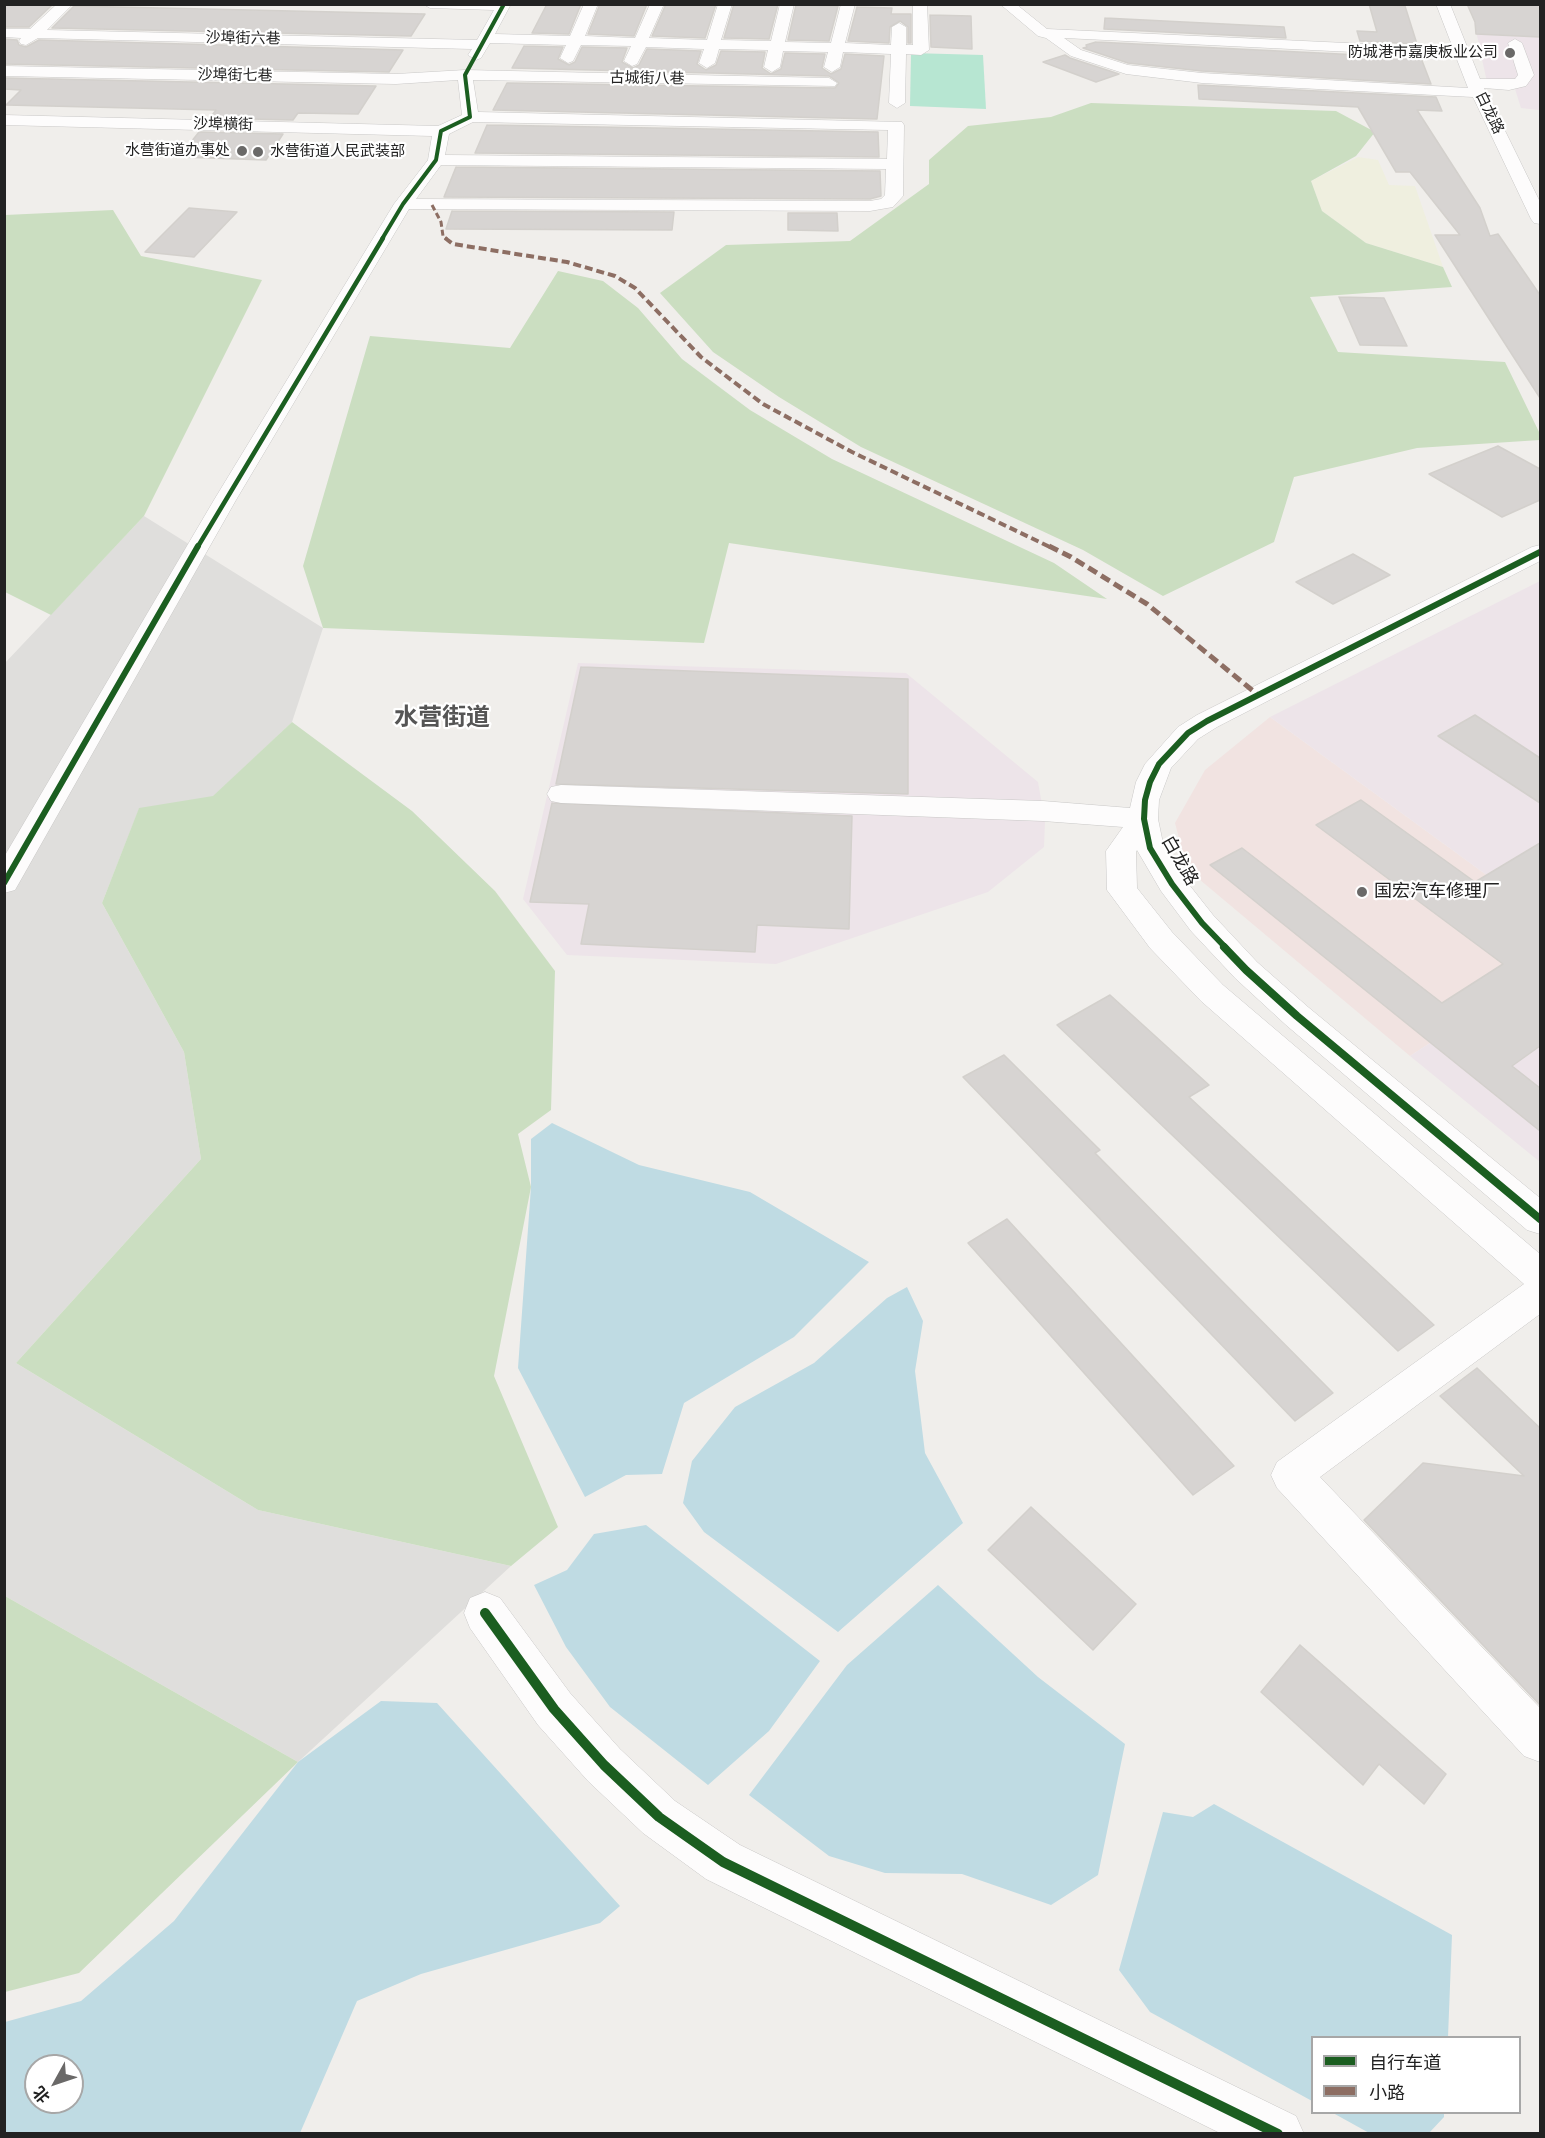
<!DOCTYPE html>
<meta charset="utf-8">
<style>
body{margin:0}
#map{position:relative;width:1545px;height:2138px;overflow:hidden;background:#f0eeeb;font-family:"DejaVu Sans","Noto Sans SC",sans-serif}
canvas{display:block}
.frame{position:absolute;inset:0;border:6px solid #222;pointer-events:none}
.legend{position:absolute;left:1311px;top:2036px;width:210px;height:78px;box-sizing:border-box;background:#fff;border:2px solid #a7a7a7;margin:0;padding:8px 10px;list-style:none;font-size:18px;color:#222}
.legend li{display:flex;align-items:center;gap:12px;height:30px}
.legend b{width:30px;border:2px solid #a7a7a7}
.north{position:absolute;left:24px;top:2054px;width:60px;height:60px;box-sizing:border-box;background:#fff;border:2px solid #a7a7a7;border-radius:50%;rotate:230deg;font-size:16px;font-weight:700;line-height:24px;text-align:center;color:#222}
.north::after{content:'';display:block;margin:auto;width:21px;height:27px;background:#6a6968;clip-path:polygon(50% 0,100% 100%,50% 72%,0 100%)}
</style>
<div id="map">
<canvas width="1545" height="2138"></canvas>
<div class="frame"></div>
<ul class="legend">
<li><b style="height:8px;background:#1b5e20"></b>自行车道</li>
<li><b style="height:8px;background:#8d6e63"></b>小路</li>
</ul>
<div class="north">北</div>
</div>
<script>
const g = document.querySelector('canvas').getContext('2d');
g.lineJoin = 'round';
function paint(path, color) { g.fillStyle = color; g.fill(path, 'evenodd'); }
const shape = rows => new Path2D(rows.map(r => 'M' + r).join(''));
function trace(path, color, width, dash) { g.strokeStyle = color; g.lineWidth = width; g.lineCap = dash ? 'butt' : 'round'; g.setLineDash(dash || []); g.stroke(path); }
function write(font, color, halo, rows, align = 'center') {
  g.font = font + ' "DejaVu Sans","Noto Sans SC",sans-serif'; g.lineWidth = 4.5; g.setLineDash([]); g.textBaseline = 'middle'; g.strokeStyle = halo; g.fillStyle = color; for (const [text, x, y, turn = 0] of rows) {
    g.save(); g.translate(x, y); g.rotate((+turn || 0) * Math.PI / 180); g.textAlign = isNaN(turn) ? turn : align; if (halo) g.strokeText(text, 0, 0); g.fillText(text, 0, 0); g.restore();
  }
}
paint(shape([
 [144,516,323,628,292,722,213,797,139,809,102,903,184,1052,201,1159,16,1363,258,1510,511,1566,298,1762,5,1596,4,664]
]), '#dfdedc');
paint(shape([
 [1270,717,1540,914,1540,972,1410,1056,1187,869,1175,823,1205,770]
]), '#f1e3e1');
paint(shape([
 [1473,5,1540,5,1539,110,1521,108,1515,89,1488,87,1475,26],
 [1540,581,1540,914,1270,717],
 [578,663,906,673,1038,782,1045,821,1044,847,988,892,776,964,567,955,523,899],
 [1540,972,1540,1162,1410,1056]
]), '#ede4e9');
paint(shape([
 [1358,157,1378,160,1389,185,1415,186,1443,267,1366,243,1322,211,1311,181]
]), '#efefdf');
paint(shape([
 [1091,103,1336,111,1375,132,1356,156,1311,181,1322,211,1366,243,1443,267,1452,287,1310,297,1338,352,1505,362,1540,434,1540,440,1417,448,1294,477,1274,542,1163,596,1083,550,861,447,779,397,713,352,660,293,726,245,850,241,929,184,929,160,968,126,1051,117],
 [113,210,141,256,262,280,144,516,51,615,5,592,5,215],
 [558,271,603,281,638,308,682,359,750,410,832,459,1054,563,1107,599,729,543,704,643,323,628,303,566,370,336,510,348],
 [292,722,412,811,495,891,555,971,551,1110,518,1134,531,1187,494,1376,558,1527,511,1566,258,1510,16,1363,201,1159,184,1052,102,903,139,808,213,796],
 [5,1596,298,1762,79,1973,5,1992]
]), '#cbdec1');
paint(shape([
 [911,53,983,55,986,109,910,106]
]), '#b7e6d2');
paint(shape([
 [552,1123,639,1165,750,1192,869,1262,794,1337,684,1403,662,1474,626,1475,585,1497,518,1368,531,1187,531,1139],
 [907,1287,923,1321,915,1371,925,1453,963,1523,838,1632,704,1532,683,1503,692,1461,735,1407,814,1363,887,1298],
 [646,1525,820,1661,769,1731,708,1785,610,1707,566,1647,534,1585,567,1570,594,1534],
 [938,1585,1038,1677,1125,1744,1098,1875,1051,1905,962,1874,885,1873,829,1856,749,1795,847,1665],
 [381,1701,437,1703,620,1906,600,1923,421,1974,357,2001,300,2133,5,2133,5,2022,81,2001,174,1921,298,1762],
 [36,2066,72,2066,72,2102,36,2102],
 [1214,1804,1452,1935,1448,2037,1312,2038,1312,2101,1150,2012,1119,1970,1163,1812,1193,1817],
 [1333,2113,1444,2112,1444,2117,1429,2133,1371,2134]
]), '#bfdbe3');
const building = shape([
 [4,4,28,4,52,5,29,27,4,27,4,4],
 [547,4,581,4,569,34,532,33,547,4],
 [600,4,647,4,634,36,588,34,600,4],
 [666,4,716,4,705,38,652,36,666,4],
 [734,4,778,4,769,39,724,38,734,4],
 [1369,4,1405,6,1417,44,1360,41,1357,31,1377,32,1369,4],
 [1467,4,1540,4,1540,37,1476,34,1475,22,1467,4],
 [796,5,838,6,829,41,788,40,796,5],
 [74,6,117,7,425,14,411,36,52,28,74,6],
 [857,7,892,8,891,14,911,14,911,43,908,43,908,27,900,21,890,27,889,43,848,41,857,7],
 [930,15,971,16,972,49,931,47,930,15],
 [1105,18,1284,27,1286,38,1104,29,1105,18],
 [4,39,17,40,19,45,26,47,39,40,403,50,389,72,4,64,4,39],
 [1096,42,1421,58,1431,84,1202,71,1128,63,1083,48,1087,47,1086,45,1096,42],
 [524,46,563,47,558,59,569,65,575,62,582,47,627,48,622,62,633,68,639,65,647,49,701,51,697,64,706,70,716,65,721,51,765,52,762,68,771,74,781,69,785,53,825,54,822,68,831,74,841,69,845,54,884,56,877,119,493,110,507,83,835,88,839,83,829,76,512,68,524,46],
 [1065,55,1070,58,1119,74,1096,82,1043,62,1065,55],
 [4,78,376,86,358,114,298,113,293,120,210,118,216,110,6,105,21,90,4,89,4,78],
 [1198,85,1436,97,1442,111,1417,110,1480,208,1490,236,1498,234,1540,295,1540,398,1435,235,1460,235,1410,172,1396,172,1358,107,1199,99,1198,85],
 [487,125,878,132,879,157,475,153,487,125],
 [199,132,283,134,266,160,179,157,199,132],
 [456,167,880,171,881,196,870,199,444,197,456,167],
 [189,208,237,212,194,257,145,252,189,208],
 [452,211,674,212,672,230,446,229,452,211],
 [788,213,837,213,838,231,788,230,788,213],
 [1339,297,1384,298,1407,346,1360,345,1339,297],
 [1498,446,1540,469,1540,500,1502,517,1429,474,1498,446],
 [1353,554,1390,575,1333,604,1296,582,1353,554],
 [581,667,908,679,908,794,556,784,581,667],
 [1475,715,1540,758,1540,803,1438,736,1475,715],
 [1361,800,1475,882,1540,843,1540,1046,1512,1066,1540,1088,1540,1131,1210,865,1242,848,1442,1003,1503,964,1316,825,1361,800],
 [552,803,852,816,849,929,757,925,755,952,581,944,589,904,530,902,552,803],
 [1110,995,1209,1085,1189,1097,1434,1325,1398,1351,1057,1025,1110,995],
 [1004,1055,1100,1150,1095,1153,1333,1393,1295,1421,963,1077,1004,1055],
 [1007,1219,1234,1466,1193,1495,968,1243,1007,1219],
 [1477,1368,1540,1428,1540,1705,1364,1520,1423,1463,1524,1476,1440,1396,1477,1368],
 [1031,1507,1136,1604,1093,1650,988,1550,1031,1507],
 [1300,1645,1446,1774,1424,1804,1379,1764,1363,1785,1261,1692,1300,1645]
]);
paint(building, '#d7d4d2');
trace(building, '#d3d0cc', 1.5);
const minor = shape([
 [57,4,73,4,47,30,477,40,494,10,430,8,423,4,511,4,495,34,570,36,584,4,598,4,585,36,635,38,650,4,664,4,649,38,707,40,718,4,732,4,721,40,771,41,780,4,794,4,785,42,831,43,841,4,855,4,845,43,891,45,892,27,899,23,906,27,906,45,913,45,913,5,927,4,929,50,921,55,906,54,905,103,897,108,889,103,891,54,843,52,840,67,832,72,824,67,828,52,783,51,780,67,772,72,764,67,768,50,719,49,715,63,707,68,699,63,704,49,646,47,637,64,632,66,624,61,631,46,581,45,573,61,568,63,560,58,566,45,490,43,481,58,476,60,468,55,472,49,38,38,26,45,21,44,19,41,21,38,4,37,4,29,30,29,57,4],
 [1000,4,1016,4,1047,29,1453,48,1436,4,1450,4,1480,79,1515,79,1518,75,1508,43,1515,39,1522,43,1534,75,1526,86,1509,90,1484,88,1540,202,1540,224,1534,223,1531,219,1473,97,1202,83,1126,74,1071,56,1046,38,1038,36,1000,4],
 [1064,38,1456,57,1468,88,1202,73,1128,65,1081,50,1064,38],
 [4,66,396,74,465,70,829,78,837,83,835,86,473,80,478,112,902,122,904,125,903,196,893,207,870,211,409,209,236,500,19,883,15,890,4,893,4,857,214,500,394,204,428,160,432,136,4,125,4,115,438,126,462,115,458,80,396,84,4,76,4,66],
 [473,122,888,130,887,159,445,155,449,134,473,122],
 [441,165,886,169,885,195,881,199,870,201,416,199,441,165],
 [1540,545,1540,561,1217,727,1198,739,1171,768,1159,800,1158,819,1164,848,1183,877,1213,915,1257,962,1308,1007,1540,1198,1540,1234,1527,1230,1286,1025,1235,978,1191,931,1161,891,1137,850,1136,852,1137,888,1172,932,1223,985,1540,1254,1540,1314,1320,1477,1540,1708,1540,1762,1524,1756,1277,1488,1271,1475,1277,1462,1524,1284,1201,1001,1150,948,1107,890,1106,851,1123,827,1043,821,561,803,551,801,547,794,551,787,561,785,1043,801,1130,808,1136,782,1145,764,1178,727,1197,715,1532,547,1540,545],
 [485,1592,500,1598,570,1693,620,1749,675,1801,740,1845,1296,2116,1304,2134,1222,2134,706,1879,643,1833,588,1781,538,1725,470,1628,464,1613,470,1598,485,1592]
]);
trace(minor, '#c9c8c7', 1);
paint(minor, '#fdfcfc');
trace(shape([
 [432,205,441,222,443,236,447,239]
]), '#8d6e63', 3, [6, 3]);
trace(shape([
 [445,238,453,244,567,262,615,276,635,288,701,357,763,404,852,452,1052,548]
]), '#8d6e63', 4, [8, 4]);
trace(shape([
 [1049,546,1071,557,1147,604,1258,695]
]), '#8d6e63', 5, [10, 5]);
trace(shape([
 [382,239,403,204,436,160,441,131,470,117,465,75,504,4]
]), '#1b5e20', 4);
trace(shape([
 [197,548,383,238]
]), '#1b5e20', 4.5);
trace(shape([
 [4,883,198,546],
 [1226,948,1202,923,1172,884,1150,848,1144,819,1145,800,1150,782,1159,764,1188,733,1207,721,1540,552]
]), '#1b5e20', 6);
trace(shape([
 [1224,947,1246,970,1297,1016,1540,1219]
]), '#1b5e20', 8);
trace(shape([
 [485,1613,554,1709,604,1765,659,1817,723,1862,1278,2134]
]), '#1b5e20', 10);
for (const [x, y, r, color] of [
 [1510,53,6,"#6a6968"],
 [242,151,6,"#6a6968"],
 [258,152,6,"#6a6968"],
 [1362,892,6,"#6a6968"]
]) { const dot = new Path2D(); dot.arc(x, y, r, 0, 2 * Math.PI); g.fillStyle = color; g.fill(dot); trace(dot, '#fff', 2); }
write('15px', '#222', '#fff', [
 ["沙埠街六巷",243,39,1],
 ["沙埠街七巷",235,76,1],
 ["古城街八巷",647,79,1],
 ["白龙路",1489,113,64],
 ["沙埠横街",223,125,1]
]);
write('15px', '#222', '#fff', [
 ["防城港市嘉庚板业公司",1498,53],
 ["水营街道办事处",230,151],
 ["水营街道人民武装部",270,152,"left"]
], 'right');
write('18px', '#222', '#fff', [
 ["白龙路",1179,861,60]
]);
write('18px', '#222', '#fff', [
 ["国宏汽车修理厂",1374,892]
], 'left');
write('bold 24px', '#555', '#fff', [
 ["水营街道",442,719]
]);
</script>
